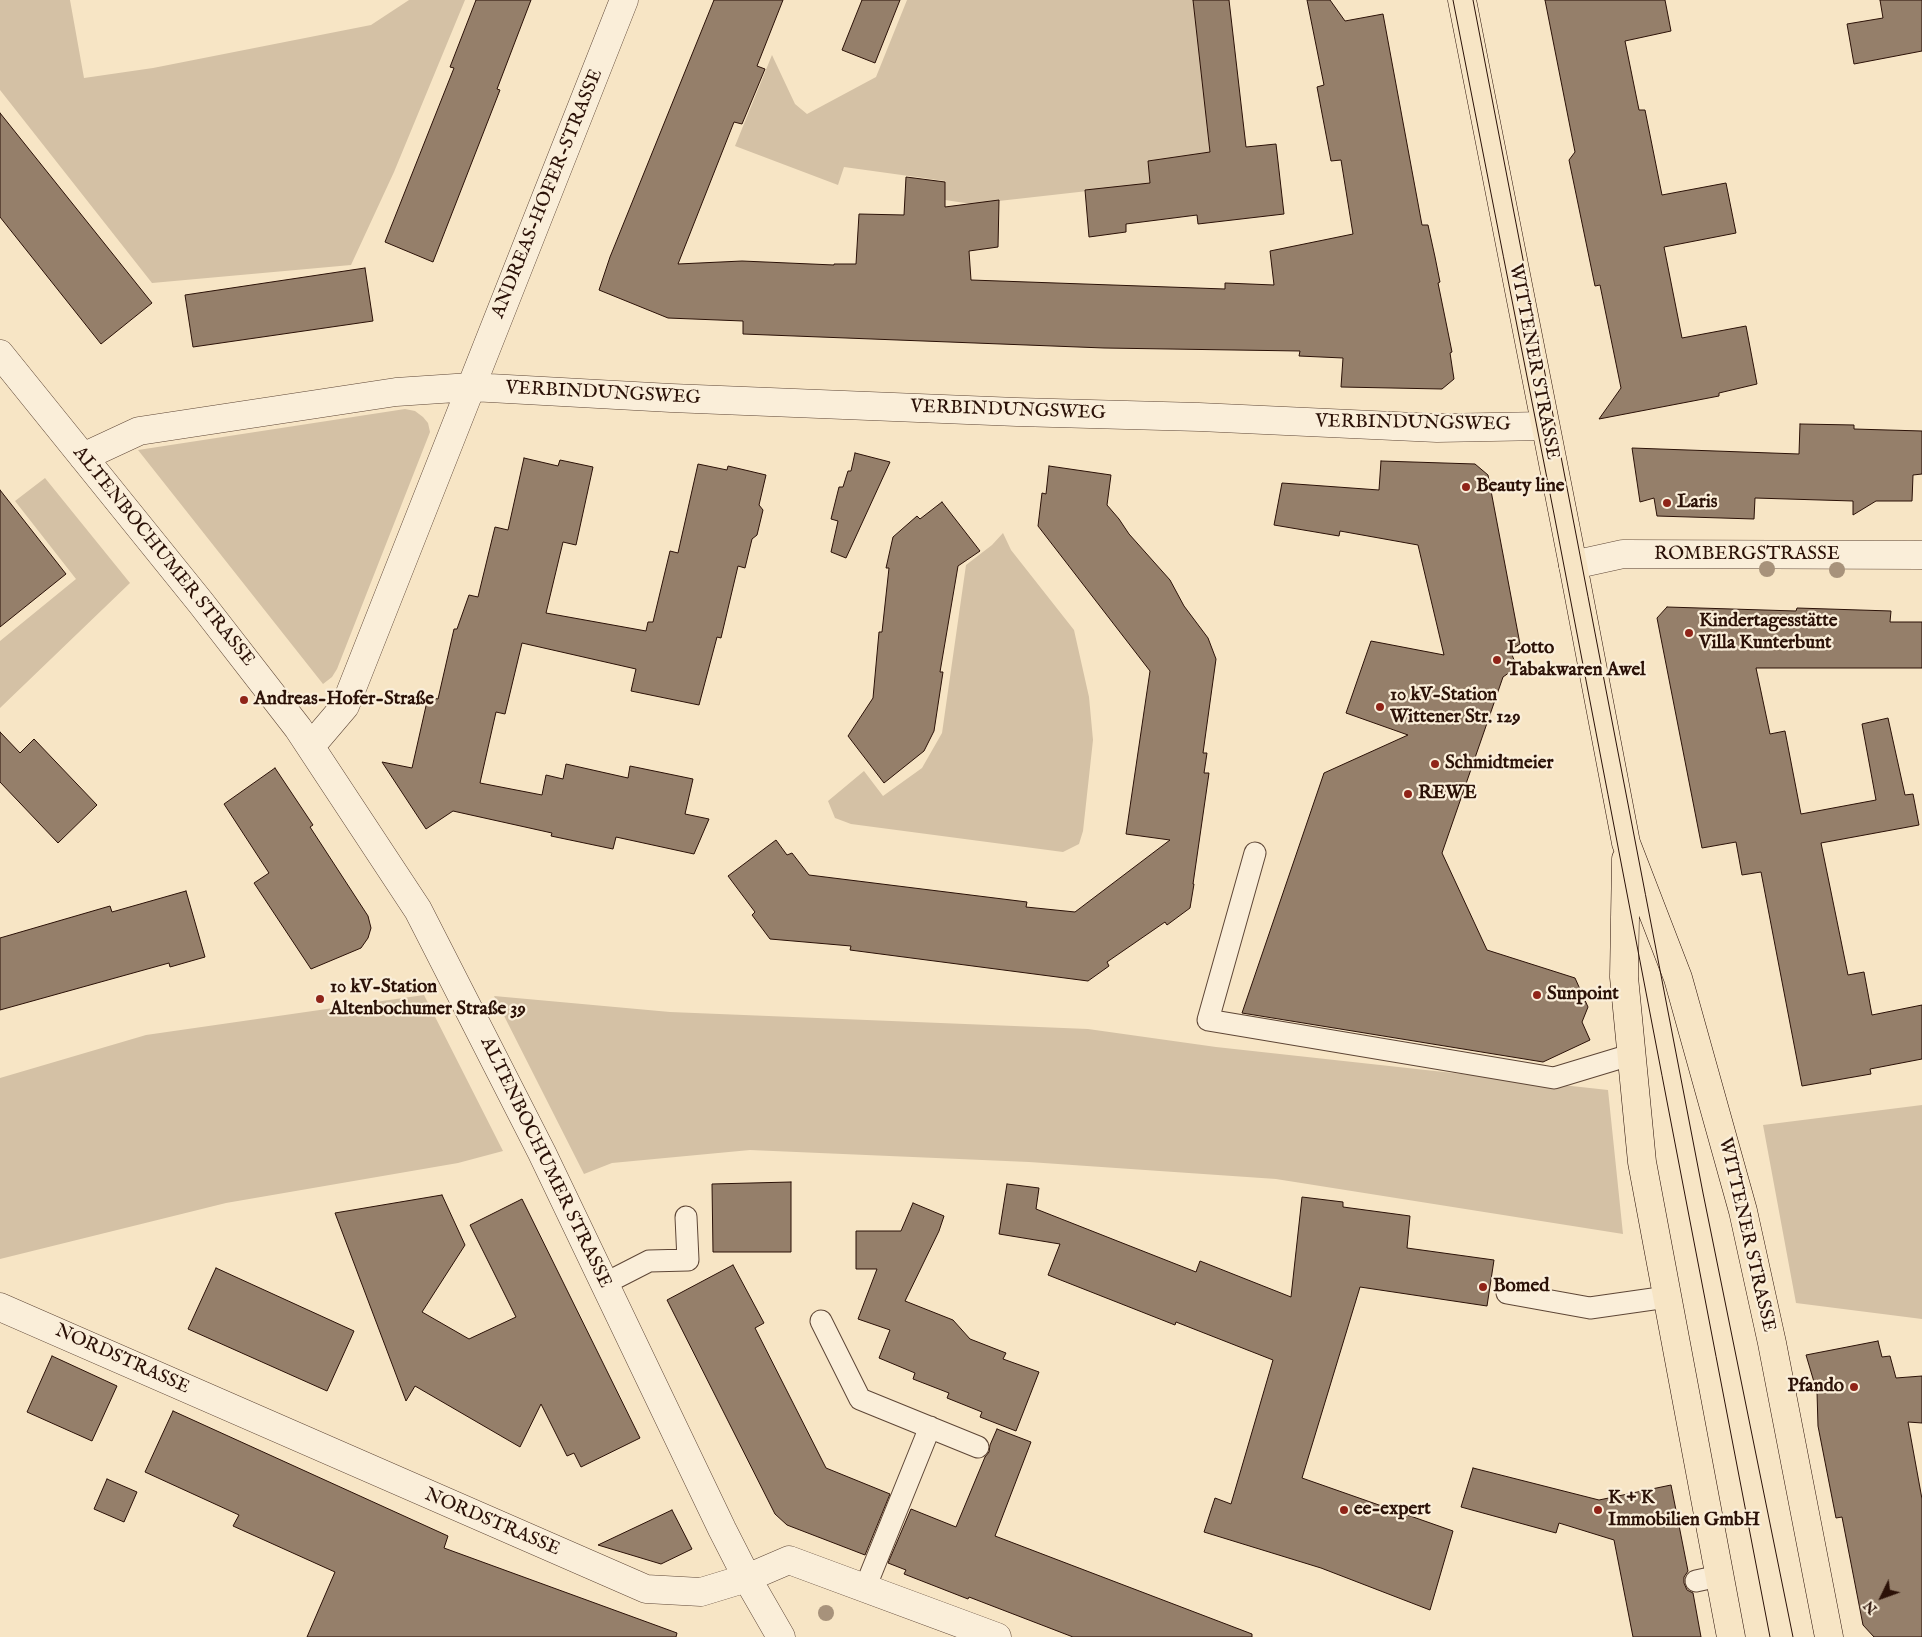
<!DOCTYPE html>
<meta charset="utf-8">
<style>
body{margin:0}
#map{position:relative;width:1922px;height:1637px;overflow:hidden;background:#f7e5c5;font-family:"IM FELL English",serif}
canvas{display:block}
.north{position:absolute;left:1857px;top:1572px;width:50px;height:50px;-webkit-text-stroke:4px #faeed9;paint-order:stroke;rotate:228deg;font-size:14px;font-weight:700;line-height:20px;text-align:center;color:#2b1107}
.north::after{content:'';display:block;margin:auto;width:18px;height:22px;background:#2b1107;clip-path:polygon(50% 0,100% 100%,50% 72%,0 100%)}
</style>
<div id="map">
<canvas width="1922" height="1637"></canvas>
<div class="north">N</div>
</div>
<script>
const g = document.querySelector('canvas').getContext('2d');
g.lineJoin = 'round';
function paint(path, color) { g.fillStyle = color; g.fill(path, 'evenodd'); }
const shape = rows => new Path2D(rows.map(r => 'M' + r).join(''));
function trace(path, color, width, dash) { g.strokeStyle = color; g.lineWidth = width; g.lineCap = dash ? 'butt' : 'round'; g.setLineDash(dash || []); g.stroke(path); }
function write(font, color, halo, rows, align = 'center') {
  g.font = font + ' "IM FELL English",serif'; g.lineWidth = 4.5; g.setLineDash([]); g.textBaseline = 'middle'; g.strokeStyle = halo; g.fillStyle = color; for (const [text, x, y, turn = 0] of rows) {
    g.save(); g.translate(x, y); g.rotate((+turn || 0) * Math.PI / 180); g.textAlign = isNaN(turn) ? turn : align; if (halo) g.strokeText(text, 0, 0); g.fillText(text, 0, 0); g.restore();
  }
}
paint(shape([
 [0,0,70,0,84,78,153,68,371,25,409,0,465,0,394,172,351,265,152,283,0,90],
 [907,0,1193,0,1210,152,1148,161,1150,184,972,204,945,200,945,181,844,167,838,185,735,146,772,55,795,104,807,114,876,77],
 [405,409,415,411,423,417,428,423,430,432,337,669,332,677,323,684,138,450],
 [45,478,130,583,0,708,0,641,76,579,15,501],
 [1003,533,1011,550,1074,630,1089,697,1093,740,1083,831,1079,844,1063,852,851,824,835,818,828,801,864,771,883,796,922,768,942,733,966,565,992,545],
 [424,995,503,1151,458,1163,226,1203,0,1259,0,1078,146,1035],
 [494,996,670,1012,1088,1029,1216,1047,1608,1090,1623,1234,1276,1179,1029,1162,750,1150,612,1163,584,1174],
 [1922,1105,1922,1319,1796,1303,1763,1125]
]), '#d4c1a5');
const building = shape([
 [476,0,531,0,497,89,500,90,433,262,385,242,454,68,450,67,476,0],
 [714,0,783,0,757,66,765,69,742,124,734,122,678,264,742,261,834,265,834,264,856,264,859,214,904,215,906,177,945,182,945,207,999,200,998,247,969,251,971,280,1225,289,1225,283,1274,285,1270,251,1353,234,1341,160,1331,161,1317,87,1324,85,1307,0,1330,0,1345,21,1383,14,1422,225,1428,225,1435,257,1440,282,1438,283,1452,352,1450,353,1454,379,1442,389,1341,387,1343,358,1299,356,1300,351,1104,348,743,334,743,321,668,318,599,290,610,257,714,0],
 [862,0,900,0,875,63,842,50,862,0],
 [1193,0,1229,0,1246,147,1276,144,1284,214,1198,224,1197,215,1126,224,1126,232,1089,237,1085,190,1150,183,1148,161,1210,152,1193,0],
 [1545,0,1665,0,1671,31,1625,41,1639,110,1645,110,1662,195,1726,183,1736,233,1664,247,1682,338,1746,326,1757,384,1719,393,1719,396,1599,419,1621,388,1600,285,1595,286,1569,160,1575,152,1545,0],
 [1880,0,1922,0,1922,51,1854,64,1847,24,1883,18,1880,0],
 [0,113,152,303,101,344,0,217,0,113],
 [365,268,373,321,193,347,185,295,365,268],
 [1800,424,1854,425,1854,429,1922,431,1922,474,1913,475,1912,501,1876,501,1853,515,1853,501,1755,498,1754,519,1657,516,1654,498,1640,502,1632,448,1799,454,1800,424],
 [855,453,890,462,846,558,831,552,838,521,831,519,839,487,843,487,848,471,851,471,855,453],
 [524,458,558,466,560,460,593,467,576,545,563,542,546,613,646,631,648,622,653,622,670,551,678,553,698,464,727,470,728,466,766,475,759,505,763,510,757,535,752,539,745,568,738,566,721,638,717,637,699,705,631,691,636,669,522,643,505,714,496,712,480,783,542,795,546,775,563,779,566,764,628,778,630,766,693,779,685,814,709,819,694,854,616,837,613,849,551,836,552,833,453,811,426,829,382,762,412,768,428,697,438,699,454,629,457,629,469,595,478,597,495,527,508,530,524,458],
 [1381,461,1475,464,1488,475,1520,644,1510,650,1517,667,1503,677,1442,853,1487,950,1575,978,1588,1007,1582,1022,1590,1040,1543,1062,1242,1013,1324,773,1408,735,1346,713,1371,641,1444,655,1418,545,1340,531,1339,536,1274,525,1282,483,1379,490,1381,461],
 [1049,466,1111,475,1107,505,1119,519,1129,534,1170,580,1184,606,1208,638,1216,659,1203,753,1207,753,1204,773,1209,773,1193,884,1194,884,1190,908,1167,925,1165,922,1107,962,1109,966,1088,981,850,950,851,946,770,939,752,915,755,912,728,876,776,840,787,855,792,853,809,875,1027,902,1026,907,1075,912,1170,840,1126,834,1150,671,1038,526,1042,493,1046,494,1049,466],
 [0,490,66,574,0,627,0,490],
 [942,502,980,551,958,566,940,672,943,672,934,731,924,751,884,783,848,736,873,698,879,632,882,632,889,568,886,568,893,537,917,516,920,519,942,502],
 [1667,607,1796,611,1797,608,1891,611,1890,622,1922,622,1922,668,1756,668,1770,734,1785,731,1801,814,1876,800,1862,724,1888,718,1905,795,1913,794,1919,825,1821,843,1848,975,1864,972,1872,1015,1922,1005,1922,1059,1870,1069,1871,1074,1802,1086,1761,872,1742,875,1736,842,1702,848,1657,618,1667,607],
 [0,732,20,753,34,739,97,805,58,843,0,782,0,732],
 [275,768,313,825,310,827,368,916,371,928,368,938,361,948,311,969,254,883,269,873,224,804,275,768],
 [186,891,205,957,170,967,169,963,0,1010,0,938,110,906,112,912,186,891],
 [791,1182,791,1252,713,1252,712,1184,791,1182],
 [1007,1184,1039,1188,1036,1209,1196,1272,1200,1261,1291,1297,1302,1197,1343,1202,1343,1207,1410,1216,1407,1248,1494,1260,1487,1306,1360,1287,1302,1478,1453,1531,1430,1610,1321,1568,1204,1532,1215,1498,1231,1504,1273,1360,1176,1322,1175,1325,1048,1275,1060,1244,999,1234,1007,1184],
 [442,1195,465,1245,422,1312,469,1339,516,1317,470,1225,522,1199,640,1438,581,1467,574,1453,567,1456,541,1404,520,1447,415,1386,406,1401,335,1213,442,1195],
 [913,1203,944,1216,939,1231,905,1301,953,1320,970,1339,1006,1353,1003,1359,1039,1372,1016,1431,980,1417,982,1412,947,1398,949,1393,913,1379,915,1373,879,1358,890,1330,858,1319,877,1269,856,1269,856,1231,901,1231,913,1203],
 [733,1265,764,1323,755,1328,826,1468,890,1494,865,1555,787,1525,775,1514,667,1300,733,1265],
 [216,1268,354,1331,327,1391,188,1329,216,1268],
 [1878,1341,1882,1357,1890,1356,1896,1378,1922,1376,1922,1423,1908,1422,1922,1499,1922,1637,1874,1637,1863,1625,1842,1517,1836,1518,1818,1426,1817,1392,1806,1355,1878,1341],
 [52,1356,117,1386,92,1441,27,1412,52,1356],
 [173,1411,448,1536,444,1548,677,1633,676,1637,307,1637,335,1572,233,1526,239,1515,145,1472,173,1411],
 [997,1429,1031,1442,995,1536,1252,1634,1252,1637,1073,1637,969,1597,968,1599,904,1574,906,1570,888,1563,911,1509,956,1527,985,1457,989,1452,990,1445,997,1429],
 [1473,1468,1599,1500,1671,1485,1688,1571,1684,1577,1684,1583,1687,1590,1693,1593,1701,1637,1633,1637,1614,1540,1559,1523,1556,1533,1461,1507,1473,1468],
 [107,1479,137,1492,124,1522,94,1509,107,1479],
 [672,1510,692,1549,661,1564,598,1545,672,1510]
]);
paint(building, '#957f6a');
trace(building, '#2b1107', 1);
const service = shape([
 [1255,853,1208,1020,1554,1078,1630,1055],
 [604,1284,649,1261,688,1260,686,1217],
 [1507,1293,1590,1308,1667,1297],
 [821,1321,860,1399,978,1447],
 [1696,1581,1719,1576],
 [865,1588,930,1427]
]);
const minor = shape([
 [0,354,201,603,298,728,418,910,542,1153,722,1529,747,1578,781,1637],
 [83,457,139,431,396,392,471,387,671,398,1017,412,1199,417,1437,428,1545,426],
 [1573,565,1623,554,1922,555],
 [311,746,345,706,624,0],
 [0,1307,646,1589,701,1592,747,1578,789,1560,997,1637]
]);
const primary = shape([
 [1462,0,1573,565,1626,843,1678,978,1743,1211,1772,1343,1829,1637],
 [1626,859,1624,977,1642,1162,1731,1637]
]);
trace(service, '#5e4636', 23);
trace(minor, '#5e4636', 29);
trace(primary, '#2b1107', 29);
trace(service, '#faeed9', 21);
trace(minor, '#faeed9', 28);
trace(primary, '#f7e5c5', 28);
trace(shape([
 [1453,0,1554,514,1770,1637],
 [1473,0,1703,1193,1793,1637]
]), '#2b1107', 1);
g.fillStyle = '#a7927b';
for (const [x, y] of [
 [1767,569],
 [1837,570],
 [826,1613]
]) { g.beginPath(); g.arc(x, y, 8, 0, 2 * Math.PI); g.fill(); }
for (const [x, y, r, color] of [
 [1466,487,5,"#8f2418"],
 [1667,503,5,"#8f2418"],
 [1689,633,5,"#8f2418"],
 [1497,660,5,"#8f2418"],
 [244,700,5,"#8f2418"],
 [1380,707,5,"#8f2418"],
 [1435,764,5,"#8f2418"],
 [1408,794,5,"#8f2418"],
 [1537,995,5,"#8f2418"],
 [320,999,5,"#8f2418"],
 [1483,1287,5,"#8f2418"],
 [1854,1387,5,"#8f2418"],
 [1344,1510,5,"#8f2418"],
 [1598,1510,5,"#8f2418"]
]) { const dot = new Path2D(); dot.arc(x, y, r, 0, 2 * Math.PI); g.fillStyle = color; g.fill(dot); trace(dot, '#faeed9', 2); }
write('19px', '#2b1107', '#faeed9', [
 ["ANDREAS-HOFER-STRASSE",548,194,-68],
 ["WITTENER STRASSE",1533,362,79],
 ["VERBINDUNGSWEG",603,394,3],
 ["VERBINDUNGSWEG",1008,411,2],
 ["VERBINDUNGSWEG",1413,424,1],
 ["ROMBERGSTRASSE",1747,555],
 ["ALTENBOCHUMER STRASSE",163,557,51],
 ["ALTENBOCHUMER STRASSE",545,1163,64],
 ["WITTENER STRASSE",1746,1235,77],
 ["NORDSTRASSE",122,1360,24],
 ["NORDSTRASSE",492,1523,23]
]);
write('bold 19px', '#2b1107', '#faeed9', [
 ["Beauty line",1476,487],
 ["Laris",1677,503],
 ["Kindertagesstätte",1699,622],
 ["Villa Kunterbunt",1699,644],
 ["Lotto",1507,649],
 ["Tabakwaren Awel",1507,671],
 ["10 kV-Station",1390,696],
 ["Wittener Str. 129",1390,718],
 ["Andreas-Hofer-Straße",254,700],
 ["Schmidtmeier",1445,764],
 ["REWE",1418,794],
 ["10 kV-Station",330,988],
 ["Altenbochumer Straße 39",330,1010],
 ["Sunpoint",1547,995],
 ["Bomed",1493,1287],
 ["Pfando",1844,1387,"right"],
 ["K + K",1608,1499],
 ["Immobilien GmbH",1608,1521],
 ["ee-expert",1354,1510]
], 'left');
</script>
